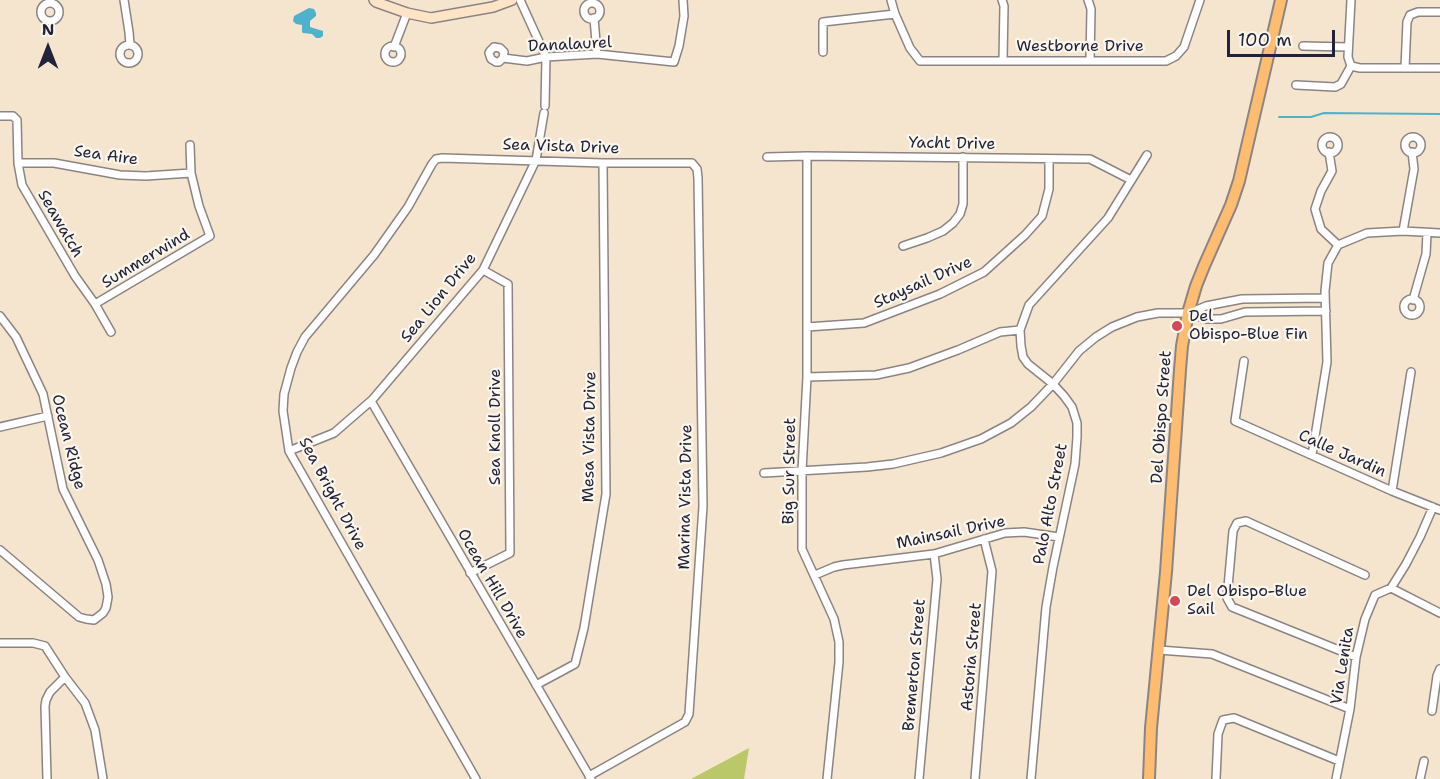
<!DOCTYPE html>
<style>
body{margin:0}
#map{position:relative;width:1440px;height:779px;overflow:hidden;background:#f6e5ce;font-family:"Shantell Sans",sans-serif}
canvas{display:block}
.north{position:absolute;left:18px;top:18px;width:60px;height:60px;-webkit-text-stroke:4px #fbf7ec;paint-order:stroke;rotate:0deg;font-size:16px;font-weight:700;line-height:24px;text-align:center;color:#22223b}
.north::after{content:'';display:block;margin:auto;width:21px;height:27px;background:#22223b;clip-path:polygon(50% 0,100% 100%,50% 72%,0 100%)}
.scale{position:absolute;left:1227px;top:30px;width:108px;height:27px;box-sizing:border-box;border:3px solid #22223b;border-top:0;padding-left:8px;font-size:18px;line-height:21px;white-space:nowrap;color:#22223b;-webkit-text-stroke:4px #fbf7ec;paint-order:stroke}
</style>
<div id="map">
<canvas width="1440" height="779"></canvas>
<div class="north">N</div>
<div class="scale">100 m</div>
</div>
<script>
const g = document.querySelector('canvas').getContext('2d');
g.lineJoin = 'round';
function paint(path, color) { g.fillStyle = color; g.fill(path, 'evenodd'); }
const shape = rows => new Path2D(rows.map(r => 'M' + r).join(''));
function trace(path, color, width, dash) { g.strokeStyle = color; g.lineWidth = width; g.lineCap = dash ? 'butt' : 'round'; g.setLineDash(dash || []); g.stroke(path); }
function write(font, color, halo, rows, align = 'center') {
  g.font = font + ' "Shantell Sans",sans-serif'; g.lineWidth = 4.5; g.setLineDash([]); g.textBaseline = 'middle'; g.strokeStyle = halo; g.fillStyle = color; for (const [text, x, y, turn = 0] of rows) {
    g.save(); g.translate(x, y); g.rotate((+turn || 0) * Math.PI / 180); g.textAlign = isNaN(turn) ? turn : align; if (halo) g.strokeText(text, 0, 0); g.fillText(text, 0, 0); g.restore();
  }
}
paint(shape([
 [749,748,744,779,691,779]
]), '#bac86a');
paint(shape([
 [309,8,314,9,316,13,316,16,310,21,310,27,323,31,323,36,320,38,316,38,312,34,303,33,302,32,302,25,296,24,293,21,294,16]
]), '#4fb2cd');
trace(shape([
 [1279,117,1311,117,1324,113,1440,114]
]), '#4fb2cd', 2);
const street = shape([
 [124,0,129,32,130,45],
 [520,0,546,57,545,106],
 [891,0,895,14,910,48,920,61,1166,61,1176,56,1184,47,1200,0],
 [1002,0,1004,6,1003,60],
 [1088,0,1091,9,1090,61],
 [1351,0,1348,57,1351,66],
 '41 12a9 9 0 1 1 18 0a9 9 0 1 1-18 0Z',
 '584 11a8 8 0 1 1 16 0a8 8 0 1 1-16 0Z',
 [594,18,597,54],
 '120 54a9 9 0 1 1 18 0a9 9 0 1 1-18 0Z',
 [1303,46,1348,47],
 '385 54a8 8 0 1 1 16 0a8 8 0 1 1-16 0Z',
 [394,47,407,13],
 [823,52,823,22,895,14],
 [503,58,504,52,500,48,494,47,490,51,489,53,491,59,496,62,499,62,503,58,527,61,546,57,597,54,674,62,679,46,684,16,683,0],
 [1351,66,1360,68,1440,68],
 [1405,68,1407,22,1410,15,1418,12,1440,12],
 [1296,85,1335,87,1341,84,1351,66],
 [0,116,13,116,17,120,18,163,22,185,75,276,95,304,111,332],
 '1322 145a8 8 0 1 1 16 0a8 8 0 1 1-16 0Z',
 '1405 145a8 8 0 1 1 16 0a8 8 0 1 1-16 0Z',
 [1329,152,1332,171,1321,191,1315,209,1321,229,1338,245],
 [807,156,807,377,802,471,802,549,834,619,839,642,839,662,827,779],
 [767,157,807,156,1090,159,1131,180],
 [18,163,54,163,120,175,146,176,191,173],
 [1403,231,1414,169,1412,152],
 [1338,245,1367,233,1403,231,1440,233],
 [903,246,927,238,943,231,953,223,960,214,963,204,963,157],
 '1404 307a8 8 0 1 1 16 0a8 8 0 1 1-16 0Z',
 [1413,300,1426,254,1427,233],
 [95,304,210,236,199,206,191,173,190,145],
 [1189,313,1206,306,1242,299,1325,298],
 [0,316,16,337,43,394,63,489,98,560,106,584,108,597,106,608,103,613,94,620,86,619,79,617,0,550],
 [807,327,864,323,940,294,984,272,1025,235,1042,216,1049,189,1049,159],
 [1244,361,1235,421,1392,491,1440,510],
 [807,377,876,375,909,368,958,350,1000,332,1020,330],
 [371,401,591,779],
 [0,427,48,416],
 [289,451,334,433,372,400,483,270,536,160,544,113],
 [1312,455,1327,362,1325,291,1328,263,1338,245],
 [764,473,867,467,893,464,941,453,981,439,1011,423,1031,407,1053,384,1079,351,1096,337,1112,327,1137,317,1158,313,1188,313,1207,319,1221,319,1245,312,1326,311],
 [1392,491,1411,372],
 [470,573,510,553,508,284,483,270],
 [815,575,834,567,843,565,934,554,1005,533,1024,532,1059,537],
 [1391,588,1440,613],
 [0,643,33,643,45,646,65,677,85,703,95,730,103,779],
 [1159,650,1212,654,1350,709],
 [1356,657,1232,607,1227,598,1233,531,1237,523,1246,521,1365,575],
 [536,685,575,664,584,628,606,494,603,163],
 [1432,711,1437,676,1440,669],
 [47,779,45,706,46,700,50,692,65,677],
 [476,779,289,451,283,411,284,394,291,368,297,352,305,337,374,255,408,207,432,164,436,159,442,158,603,163,692,163,697,169,698,178,703,506,689,714,685,722,589,776],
 [919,779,937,579,934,554],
 [975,779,992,571,984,539],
 [1031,779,1046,607,1053,567,1075,464,1077,437,1077,423,1072,407,1064,396,1053,384,1028,364,1023,357,1021,346,1020,330,1029,305,1108,218,1147,155],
 [1216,779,1218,734,1223,720,1234,718,1339,761],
 [1336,779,1350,709,1356,657,1365,619,1375,595,1391,588,1406,564,1420,537,1433,507],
 [1420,779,1424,761]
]);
const secondary = shape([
 [374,0,376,2,407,13,431,18,493,7,512,0]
]);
const primary = shape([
 [1149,779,1151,728,1166,572,1180,370,1182,346,1188,313,1196,286,1204,266,1231,205,1239,181,1281,0]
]);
trace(street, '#8c8484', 10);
trace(secondary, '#8c8484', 12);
trace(primary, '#8c8484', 14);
trace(street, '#fff', 7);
trace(secondary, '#fee4c6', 9);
trace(primary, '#fdbc70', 10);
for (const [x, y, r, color] of [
 [1177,326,6,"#d1495b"],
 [1175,601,6,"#d1495b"]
]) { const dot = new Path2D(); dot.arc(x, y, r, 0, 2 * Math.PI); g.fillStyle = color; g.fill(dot); trace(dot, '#fbf7ec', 2); }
write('16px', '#22223b', '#fbf7ec', [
 ["Danalaurel",570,45,-3],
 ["Westborne Drive",1080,47],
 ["Yacht Drive",952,144,1],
 ["Sea Vista Drive",561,147,2],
 ["Sea Aire",106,156,8],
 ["Seawatch",60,224,60],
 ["Summerwind",146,259,-31],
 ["Staysail Drive",923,283,-24],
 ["Sea Lion Drive",439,298,-51],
 ["Del Obispo Street",1162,417,-86],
 ["Sea Knoll Drive",496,427,-90],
 ["Mesa Vista Drive",590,437,-89],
 ["Ocean Ridge",68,442,76],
 ["Calle Jardin",1342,454,24],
 ["Big Sur Street",790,471,-89],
 ["Sea Bright Drive",332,494,62],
 ["Marina Vista Drive",686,497,-89],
 ["Palo Alto Street",1051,504,-79],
 ["Mainsail Drive",951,533,-12],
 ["Ocean Hill Drive",492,584,60],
 ["Astoria Street",972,657,-85],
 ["Bremerton Street",915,665,-85],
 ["Via Lenita",1343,666,-81]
]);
write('16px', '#22223b', '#fbf7ec', [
 ["Del",1189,317],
 ["Obispo-Blue Fin",1189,335],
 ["Del Obispo-Blue",1187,592],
 ["Sail",1187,610]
], 'left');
</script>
